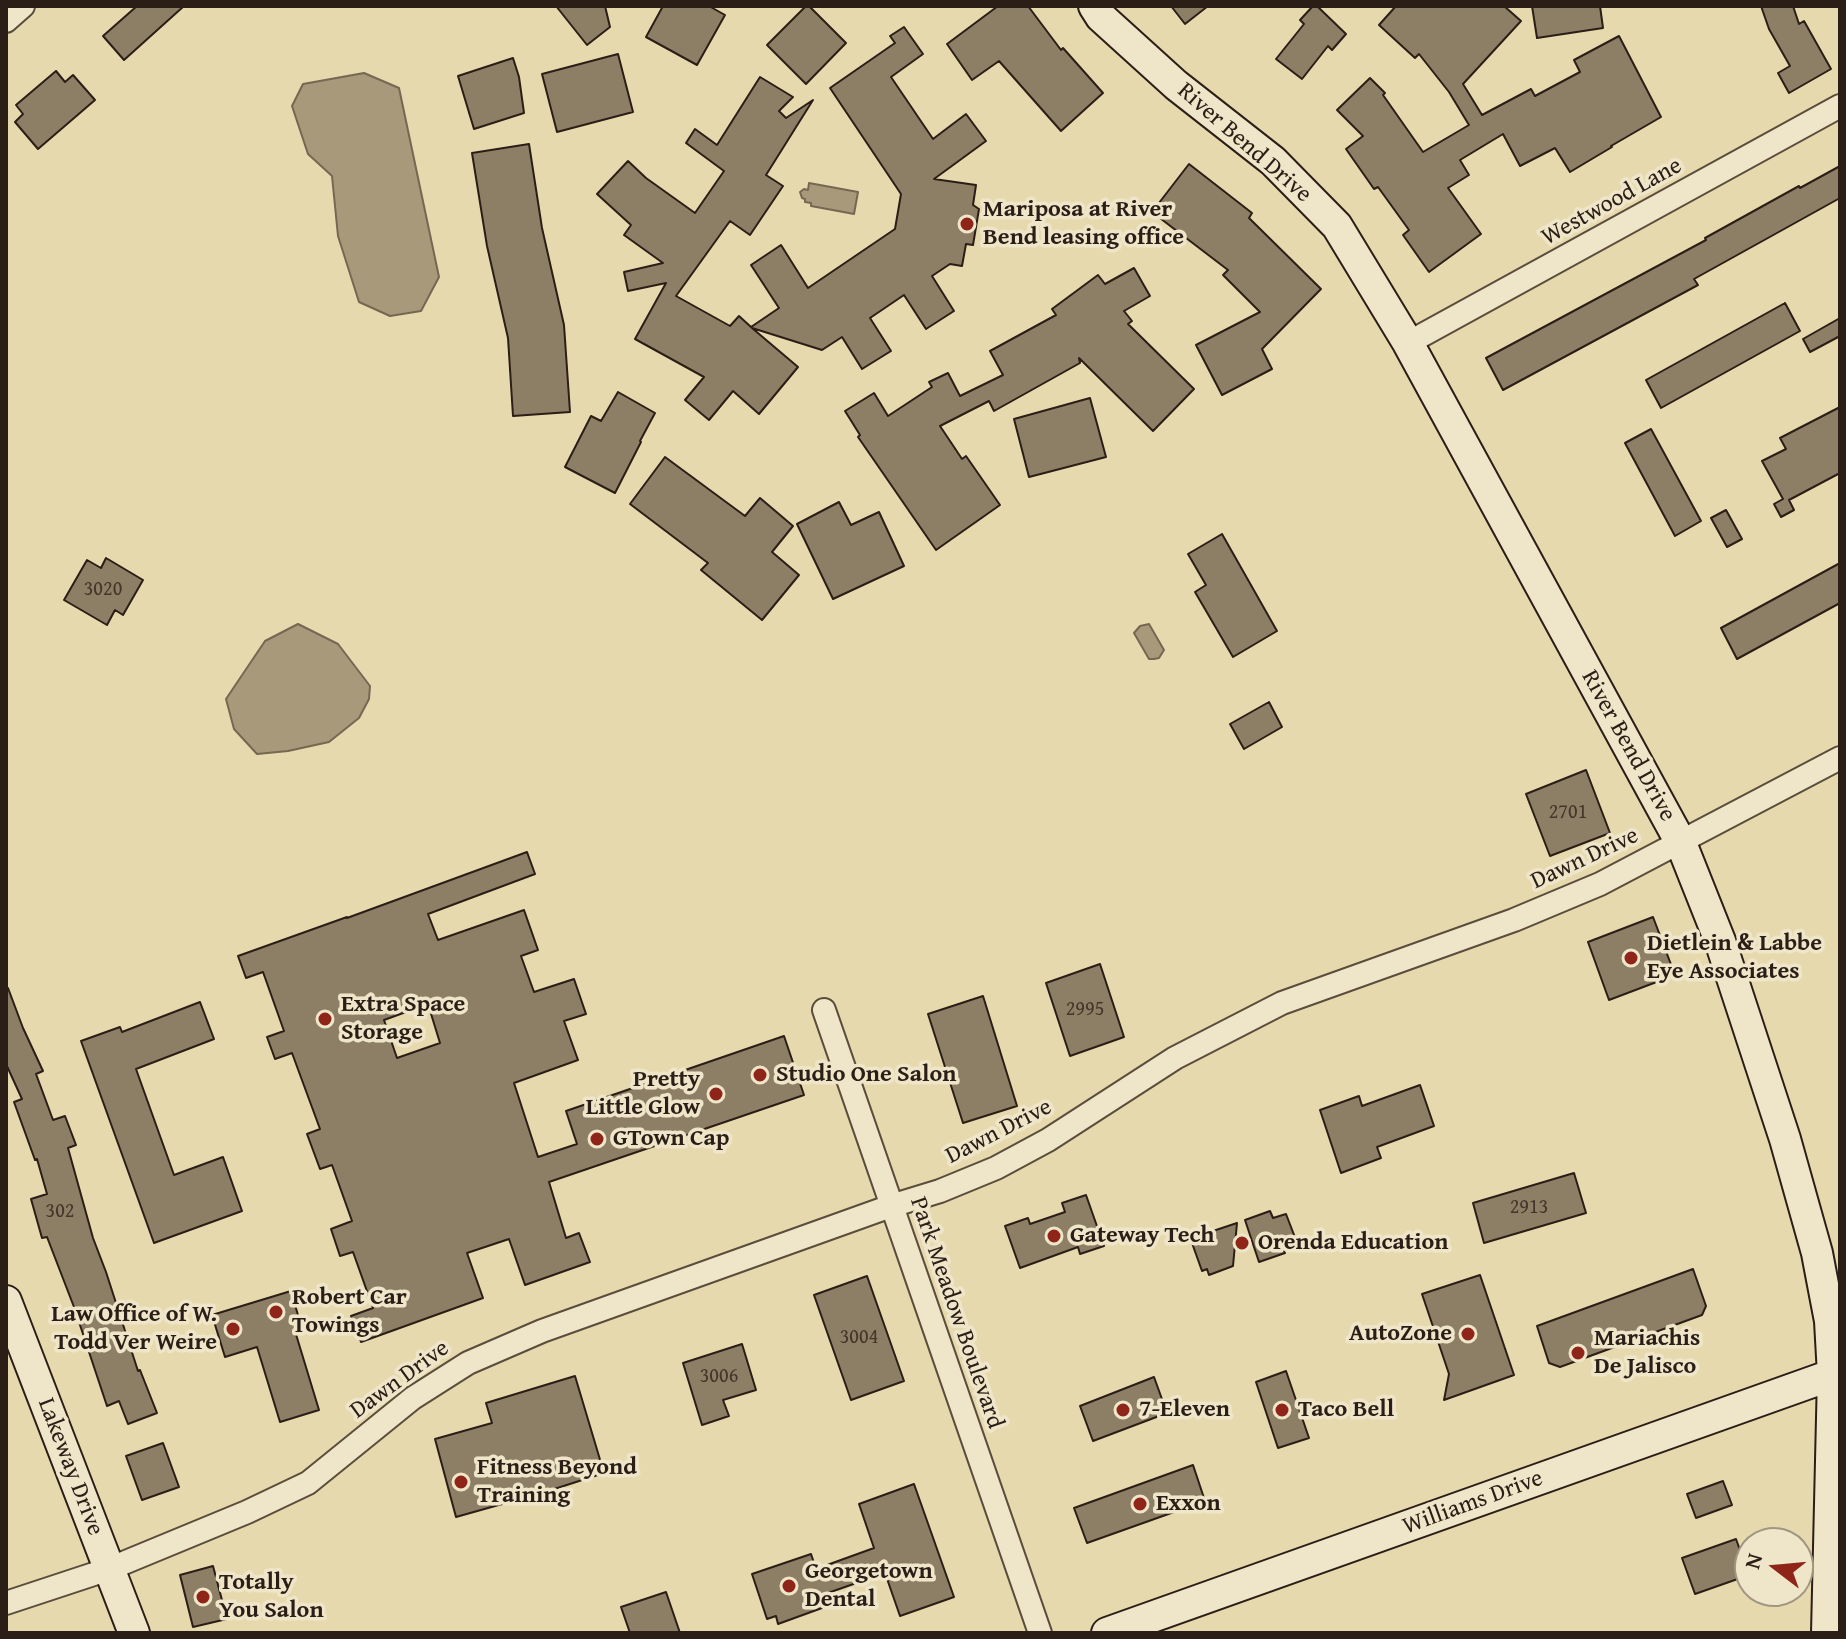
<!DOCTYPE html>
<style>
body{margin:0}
#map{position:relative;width:1846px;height:1639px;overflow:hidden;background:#e7d9ae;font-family:"Gentium Book Plus",serif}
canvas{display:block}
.frame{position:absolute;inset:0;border:8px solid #2b1e16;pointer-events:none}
.north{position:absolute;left:1734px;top:1527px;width:80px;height:80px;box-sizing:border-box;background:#efe6ca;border:2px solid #a19682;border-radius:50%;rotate:286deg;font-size:22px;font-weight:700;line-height:32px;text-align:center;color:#2b1e16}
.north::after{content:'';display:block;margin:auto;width:28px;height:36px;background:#8f2418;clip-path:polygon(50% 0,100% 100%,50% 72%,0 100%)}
</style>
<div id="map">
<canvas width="1846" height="1639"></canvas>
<div class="frame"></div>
<div class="north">N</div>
</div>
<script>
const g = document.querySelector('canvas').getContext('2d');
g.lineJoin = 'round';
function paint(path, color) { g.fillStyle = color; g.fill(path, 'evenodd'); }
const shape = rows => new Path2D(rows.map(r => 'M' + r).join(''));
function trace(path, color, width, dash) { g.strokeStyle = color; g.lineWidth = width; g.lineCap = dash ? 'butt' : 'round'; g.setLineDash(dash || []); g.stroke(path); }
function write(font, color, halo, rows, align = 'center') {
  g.font = font + ' "Gentium Book Plus",serif'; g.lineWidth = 7; g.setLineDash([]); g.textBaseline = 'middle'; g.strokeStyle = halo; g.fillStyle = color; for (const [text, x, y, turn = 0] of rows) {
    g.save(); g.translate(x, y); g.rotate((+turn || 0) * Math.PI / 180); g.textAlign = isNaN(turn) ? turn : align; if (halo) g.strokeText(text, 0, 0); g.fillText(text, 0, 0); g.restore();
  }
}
const water = shape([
 [364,73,399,88,439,277,421,311,390,316,359,302,338,236,332,176,308,154,292,106,303,84,364,73],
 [809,183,858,192,854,214,811,206,811,203,805,202,805,199,802,198,800,192,804,189,808,190,809,183],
 [298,624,338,644,370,686,369,699,359,718,329,742,288,751,257,754,234,729,226,699,265,641,298,624],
 [1149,624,1164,650,1159,658,1154,659,1149,659,1134,633,1140,626,1149,624]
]);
paint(water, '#a7997a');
trace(water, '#756852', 2);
const building = shape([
 [137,6,184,6,124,60,103,36,137,6],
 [556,6,605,6,610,27,587,45,556,6],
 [663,6,709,6,725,15,697,65,646,37,663,6],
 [806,6,809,6,846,43,806,84,767,45,806,6],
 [998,6,1028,6,1061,50,1063,48,1103,93,1061,131,999,61,972,80,947,44,998,6],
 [1171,6,1208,6,1185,24,1171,6],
 [1313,6,1317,6,1346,34,1332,50,1328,46,1302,79,1276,59,1304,24,1300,20,1313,6],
 [1396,6,1504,6,1521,21,1463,84,1482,115,1531,89,1535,96,1580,72,1574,60,1619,36,1661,117,1611,146,1612,147,1570,172,1555,148,1520,166,1503,134,1460,160,1469,175,1448,188,1481,234,1429,272,1403,235,1409,230,1378,187,1374,189,1346,149,1363,136,1337,110,1370,78,1385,93,1383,95,1423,152,1469,125,1449,92,1419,54,1415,58,1379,25,1396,6],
 [1532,6,1600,6,1603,28,1537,38,1532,6],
 [1761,6,1793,6,1799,24,1804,21,1831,69,1789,93,1778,73,1790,66,1769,29,1761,6],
 [904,27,923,54,891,77,933,139,966,114,986,141,934,179,976,185,973,205,979,209,973,245,966,244,962,266,950,264,932,276,954,311,926,329,904,295,870,318,891,351,862,369,842,337,822,350,752,328,798,367,759,414,733,391,709,420,685,400,704,377,635,339,666,283,628,291,624,272,663,263,624,235,631,225,597,194,628,161,646,178,695,213,724,171,686,143,695,129,717,145,760,77,793,97,779,111,786,118,813,100,766,175,783,186,750,235,730,221,676,296,730,326,739,316,751,327,779,308,751,265,781,245,808,288,895,229,901,194,830,88,895,43,890,36,904,27],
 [618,54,633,112,557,132,542,74,618,54],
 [513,58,519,77,524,113,474,129,458,76,513,58],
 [56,71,65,82,73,75,95,100,38,149,15,122,23,114,16,105,56,71],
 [529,144,542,228,564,325,570,412,513,416,508,338,487,246,472,153,529,144],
 [1189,164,1252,213,1249,218,1321,289,1262,349,1272,369,1222,395,1196,345,1260,312,1223,275,1228,270,1152,212,1189,164],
 [1840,166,1840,198,1694,279,1698,285,1503,390,1486,358,1706,240,1705,238,1799,186,1800,188,1840,166],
 [1134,268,1150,296,1124,311,1132,321,1128,324,1194,389,1153,431,1079,358,1080,363,994,411,989,401,940,426,962,459,966,456,1000,505,936,550,858,437,860,435,845,411,874,393,888,416,932,387,929,382,948,373,960,396,1003,375,990,351,1056,315,1052,309,1098,275,1105,284,1134,268],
 [1785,303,1800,331,1661,408,1646,380,1785,303],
 [1840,318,1840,336,1810,352,1803,339,1840,318],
 [618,392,655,413,640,441,641,442,615,493,565,467,591,416,601,421,618,392],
 [1090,398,1106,457,1029,477,1014,419,1090,398],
 [1840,407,1840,473,1789,500,1794,510,1781,517,1774,504,1783,499,1762,461,1786,449,1780,438,1840,407],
 [1651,429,1701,521,1675,536,1625,443,1651,429],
 [665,457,745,516,760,498,793,526,772,552,799,575,762,620,701,570,708,563,630,504,665,457],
 [839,502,851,525,879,512,904,566,833,599,797,524,839,502],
 [1726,510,1742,539,1727,547,1711,518,1726,510],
 [1222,534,1277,631,1233,657,1195,592,1206,585,1188,554,1222,534],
 [106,558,143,580,123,615,115,610,107,625,64,600,87,560,101,568,106,558],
 [1840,563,1840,603,1737,659,1721,628,1840,563],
 [1269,702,1282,727,1244,749,1230,724,1269,702],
 [1586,770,1610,833,1550,856,1526,794,1586,770],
 [527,852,535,874,428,914,438,940,524,910,538,950,521,956,534,992,574,979,586,1014,564,1021,578,1060,514,1083,538,1157,577,1144,566,1111,784,1036,804,1095,549,1182,566,1238,579,1233,590,1262,525,1285,509,1239,467,1253,483,1298,361,1342,351,1316,373,1308,353,1252,340,1256,331,1229,352,1221,332,1165,320,1169,307,1134,320,1129,292,1053,275,1059,267,1037,284,1031,263,972,246,978,238,956,347,917,347,918,527,852],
 [428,1004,440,1043,397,1058,384,1020,428,1004],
 [1653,917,1675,975,1609,1000,1588,942,1653,917],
 [1100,964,1124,1037,1070,1056,1046,983,1100,964],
 [6,988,8,988,23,1028,43,1071,36,1074,53,1120,65,1116,76,1145,68,1148,93,1238,106,1272,138,1371,140,1370,157,1413,128,1424,119,1401,107,1406,74,1307,47,1237,42,1238,31,1199,47,1194,37,1159,35,1160,14,1102,22,1099,6,1064,6,988],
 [983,996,1017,1106,963,1123,928,1014,983,996],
 [200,1002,214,1039,136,1069,174,1175,223,1157,242,1211,154,1243,81,1041,120,1027,122,1032,200,1002],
 [1420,1085,1434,1126,1377,1147,1381,1158,1341,1173,1320,1110,1359,1096,1362,1106,1420,1085],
 [1574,1173,1586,1213,1484,1243,1473,1203,1574,1173],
 [1086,1195,1104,1246,1080,1254,1078,1247,1020,1268,1005,1226,1028,1218,1030,1224,1065,1212,1062,1203,1086,1195],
 [1270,1211,1273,1218,1286,1214,1296,1240,1282,1245,1285,1253,1259,1262,1245,1220,1270,1211],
 [1237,1223,1233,1266,1209,1275,1207,1269,1202,1271,1192,1243,1197,1242,1195,1237,1237,1223],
 [1693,1269,1706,1306,1702,1315,1560,1367,1549,1363,1537,1326,1693,1269],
 [1480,1275,1514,1375,1444,1400,1449,1374,1422,1294,1480,1275],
 [867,1276,904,1381,851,1400,814,1295,867,1276],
 [291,1291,302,1329,295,1331,319,1410,280,1422,257,1347,225,1357,212,1315,291,1291],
 [742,1344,756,1390,723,1400,729,1416,702,1425,683,1363,742,1344],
 [1286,1371,1309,1438,1278,1448,1256,1382,1286,1371],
 [575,1376,604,1473,545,1492,456,1517,435,1439,492,1423,486,1403,575,1376],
 [1154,1377,1167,1413,1093,1441,1080,1406,1154,1377],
 [163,1443,179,1487,142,1500,126,1456,163,1443],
 [1193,1465,1205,1501,1087,1543,1074,1508,1193,1465],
 [1723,1481,1732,1505,1696,1518,1687,1494,1723,1481],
 [914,1484,954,1597,900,1616,885,1573,825,1594,826,1597,821,1600,822,1608,778,1624,776,1616,767,1619,752,1574,811,1554,816,1569,874,1548,859,1504,914,1484],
 [1736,1539,1749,1575,1695,1594,1682,1558,1736,1539],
 [213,1566,227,1619,193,1627,180,1575,213,1566],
 [666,1592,680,1633,630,1633,621,1607,666,1592]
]);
paint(building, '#8d7f65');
trace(building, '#2b1e16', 2);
const street = shape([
 [6,21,23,6],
 [1408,343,1840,106],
 [824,1010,1040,1633],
 [6,1603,109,1569,247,1512,308,1483,413,1398,468,1363,542,1331,891,1206,940,1191,996,1168,1048,1140,1175,1058,1282,1003,1514,920,1600,884,1840,758]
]);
const secondary = shape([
 [1094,6,1101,17,1176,85,1273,161,1337,226,1408,343,1681,843,1720,941,1785,1139,1817,1253,1830,1321,1833,1375,1827,1633],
 [6,1301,134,1633],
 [1107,1633,1840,1372]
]);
trace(street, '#5a4d3c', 26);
trace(secondary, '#2b1e16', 34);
trace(street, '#efe6ca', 22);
trace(secondary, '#efe6ca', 30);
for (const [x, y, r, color] of [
 [967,224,8,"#8f2418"],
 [1631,958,8,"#8f2418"],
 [325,1019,8,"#8f2418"],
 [760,1075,8,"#8f2418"],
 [716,1094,8,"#8f2418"],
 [597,1139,8,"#8f2418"],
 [1054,1236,8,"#8f2418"],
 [1242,1243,8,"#8f2418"],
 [276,1312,8,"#8f2418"],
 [233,1329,8,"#8f2418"],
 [1468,1334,8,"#8f2418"],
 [1578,1353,8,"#8f2418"],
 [1123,1410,8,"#8f2418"],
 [1282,1410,8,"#8f2418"],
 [461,1482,8,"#8f2418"],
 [1140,1504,8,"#8f2418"],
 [789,1586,8,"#8f2418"],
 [203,1597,8,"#8f2418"]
]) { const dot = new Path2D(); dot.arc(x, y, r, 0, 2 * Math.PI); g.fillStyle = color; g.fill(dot); trace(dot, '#efe6ca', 3); }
write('20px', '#44362a', null, [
 ["3020",103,590],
 ["2701",1568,813],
 ["2995",1085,1010],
 ["2913",1529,1208],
 ["302",60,1212],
 ["3004",859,1338],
 ["3006",719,1377]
]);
write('24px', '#2b1e16', '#efe6ca', [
 ["River Bend Drive",1244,143,41],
 ["Westwood Lane",1612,202,-29],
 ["River Bend Drive",1628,746,61],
 ["Dawn Drive",1585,859,-25],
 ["Dawn Drive",999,1132,-27],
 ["Park Meadow Boulevard",956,1313,71],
 ["Dawn Drive",400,1380,-36],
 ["Lakeway Drive",70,1467,69],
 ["Williams Drive",1473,1503,-20]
]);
write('bold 24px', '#2b1e16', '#efe6ca', [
 ["Mariposa at River",983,210],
 ["Bend leasing office",983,238],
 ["Dietlein & Labbe",1647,944],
 ["Eye Associates",1647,972],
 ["Extra Space",341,1005],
 ["Storage",341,1033],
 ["Studio One Salon",776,1075],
 ["Pretty",700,1080,"right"],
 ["Little Glow",700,1108,"right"],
 ["GTown Cap",613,1139],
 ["Gateway Tech",1070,1236],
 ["Orenda Education",1258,1243],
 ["Robert Car",292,1298],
 ["Towings",292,1326],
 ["Law Office of W.",217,1315,"right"],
 ["Todd Ver Weire",217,1343,"right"],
 ["AutoZone",1452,1334,"right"],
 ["Mariachis",1594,1339],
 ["De Jalisco",1594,1367],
 ["7-Eleven",1139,1410],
 ["Taco Bell",1298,1410],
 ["Fitness Beyond",477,1468],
 ["Training",477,1496],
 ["Exxon",1156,1504],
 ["Georgetown",805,1572],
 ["Dental",805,1600],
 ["Totally",219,1583],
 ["You Salon",219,1611]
], 'left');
</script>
